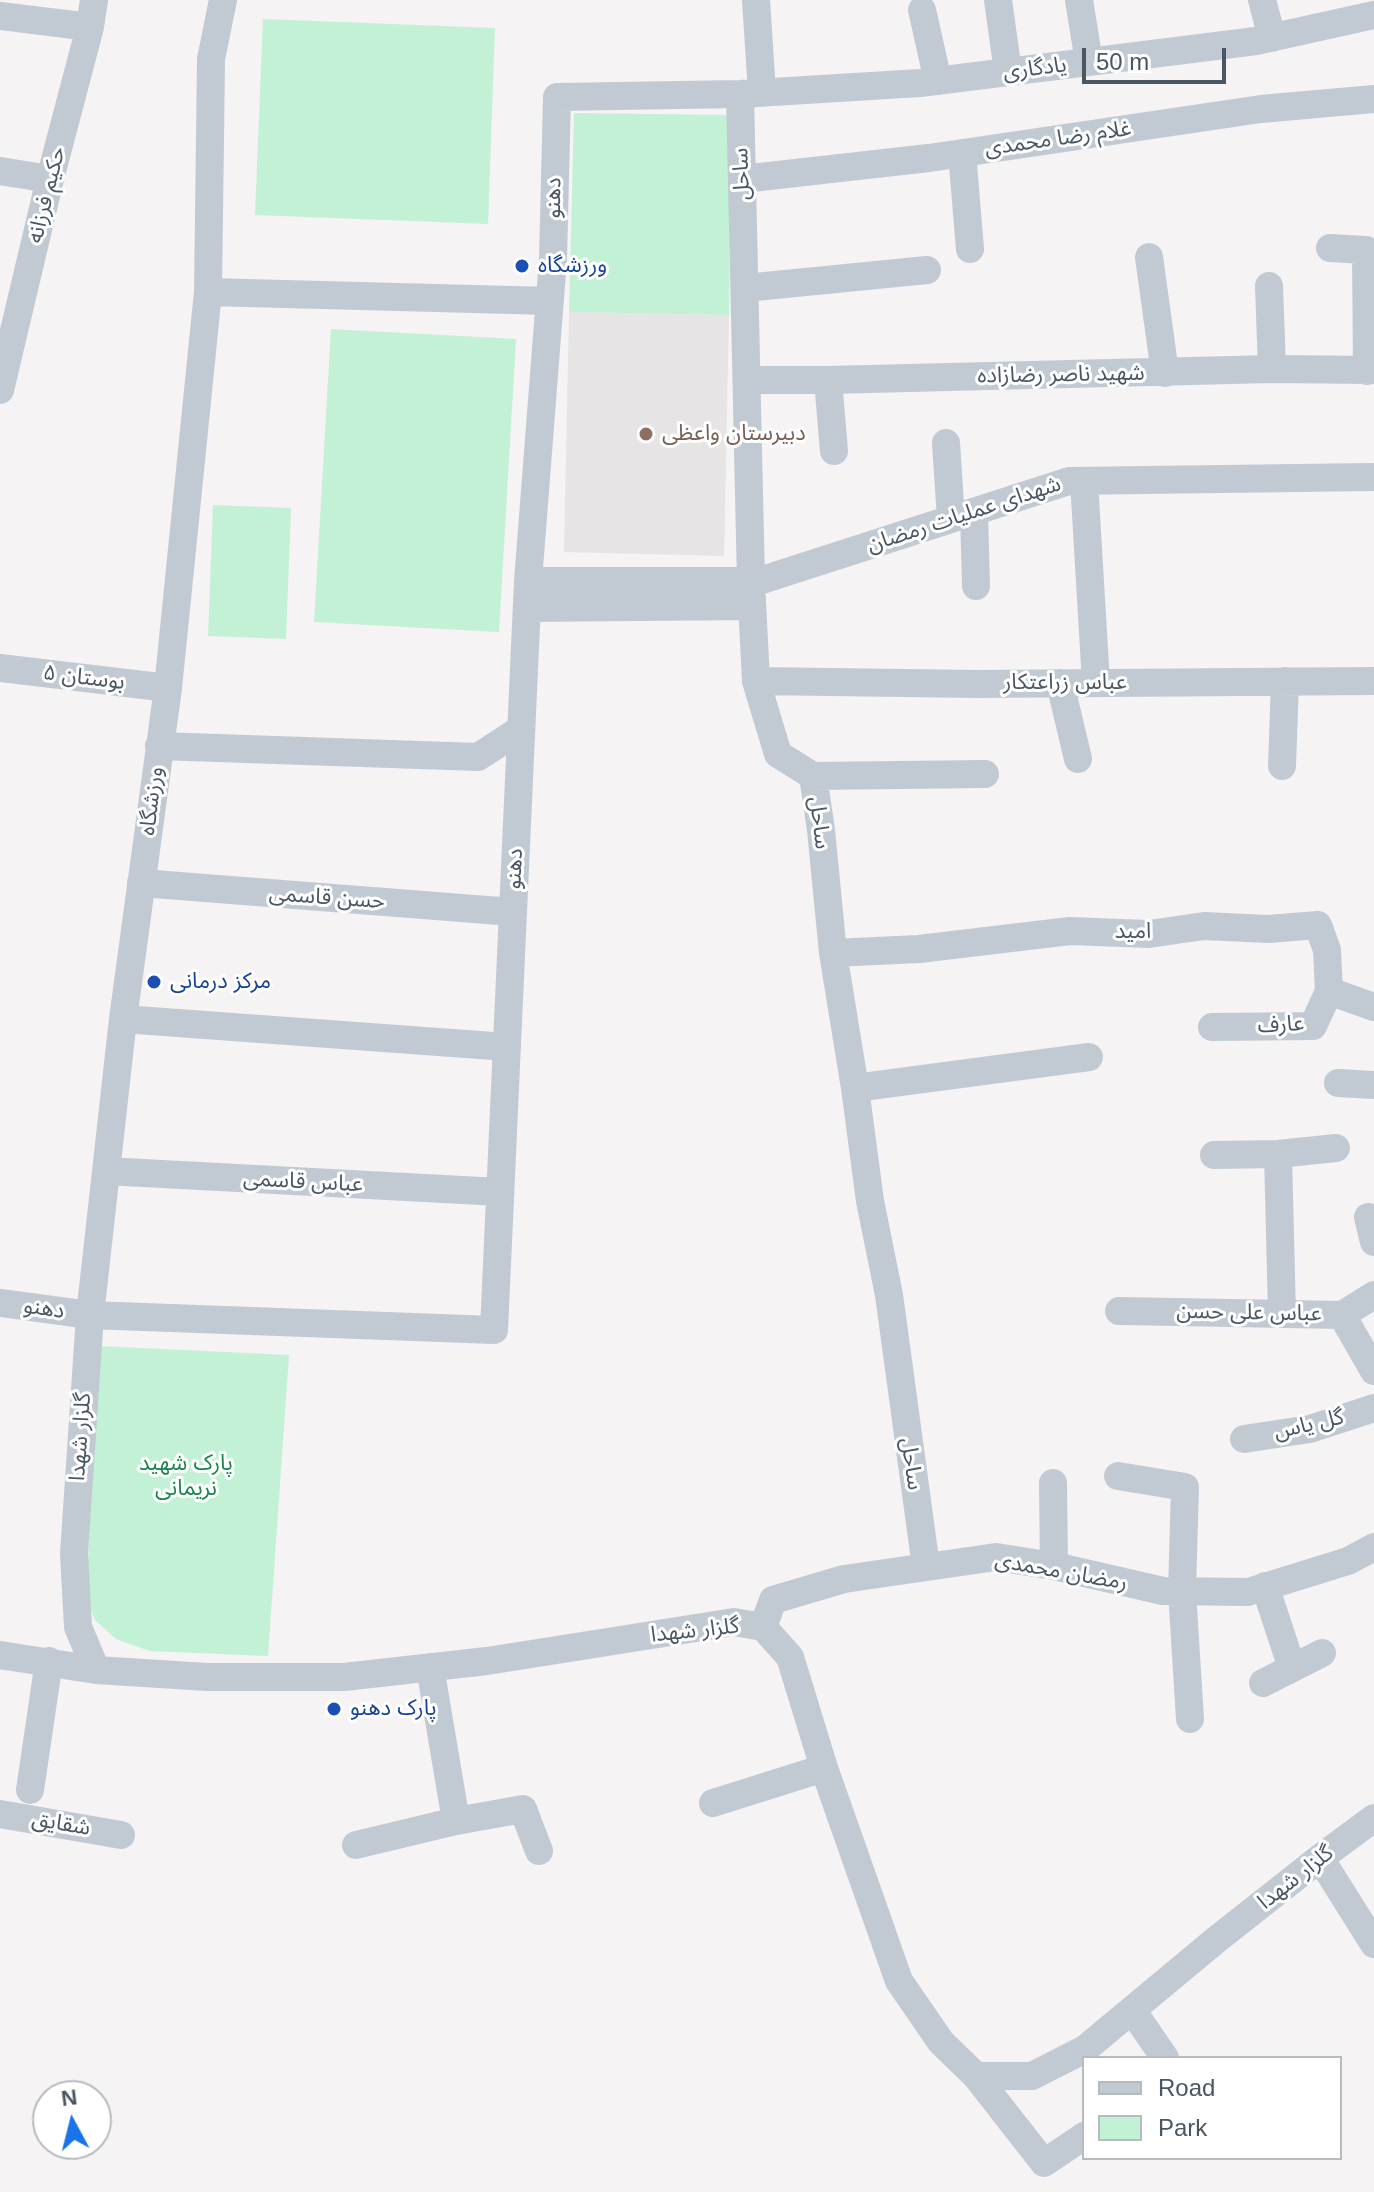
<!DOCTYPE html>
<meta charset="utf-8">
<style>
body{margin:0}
#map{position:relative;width:1374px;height:2192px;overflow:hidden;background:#f5f3f3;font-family:Helvetica,sans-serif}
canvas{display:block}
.legend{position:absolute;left:1082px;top:2056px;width:260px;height:104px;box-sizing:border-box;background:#fff;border:2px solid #b7bbc0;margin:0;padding:10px 14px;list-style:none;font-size:24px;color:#4a5661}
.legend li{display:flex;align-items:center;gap:16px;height:40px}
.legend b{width:40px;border:2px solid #b7bbc0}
.north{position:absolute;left:32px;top:2080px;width:80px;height:80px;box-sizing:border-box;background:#fff;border:2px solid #b7bbc0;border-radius:50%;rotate:353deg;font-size:22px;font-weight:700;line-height:32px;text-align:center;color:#4a5661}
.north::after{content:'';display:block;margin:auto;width:28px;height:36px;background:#1a73e8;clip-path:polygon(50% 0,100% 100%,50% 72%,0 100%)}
.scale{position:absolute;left:1082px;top:48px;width:144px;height:36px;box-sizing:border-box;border:4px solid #4a5661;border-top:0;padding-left:10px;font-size:24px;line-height:28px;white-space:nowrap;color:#4a5661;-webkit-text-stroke:6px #fff;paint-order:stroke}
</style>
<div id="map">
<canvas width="1374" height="2192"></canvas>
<ul class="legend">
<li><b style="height:10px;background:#c1cad2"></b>Road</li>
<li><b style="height:22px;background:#c3f1d5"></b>Park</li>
</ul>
<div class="north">N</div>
<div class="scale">50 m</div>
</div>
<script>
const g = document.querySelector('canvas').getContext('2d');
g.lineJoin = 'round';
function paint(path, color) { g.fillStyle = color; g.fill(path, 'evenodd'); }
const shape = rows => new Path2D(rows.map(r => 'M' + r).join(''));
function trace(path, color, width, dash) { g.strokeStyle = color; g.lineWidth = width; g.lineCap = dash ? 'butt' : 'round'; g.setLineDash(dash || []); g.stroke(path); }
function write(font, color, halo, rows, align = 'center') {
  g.font = font + ' Helvetica,"Noto Sans Arabic",sans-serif'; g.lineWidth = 6; g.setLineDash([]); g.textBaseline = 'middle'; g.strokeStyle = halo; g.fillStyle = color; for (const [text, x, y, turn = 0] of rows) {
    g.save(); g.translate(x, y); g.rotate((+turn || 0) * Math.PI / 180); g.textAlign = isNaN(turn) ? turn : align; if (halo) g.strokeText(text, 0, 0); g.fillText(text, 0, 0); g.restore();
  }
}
paint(shape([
 [569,312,729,315,724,556,564,552]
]), '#e6e4e5');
paint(shape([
 [263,19,495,28,488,224,255,215],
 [574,113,731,115,729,315,569,312],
 [331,329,516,339,499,632,314,622],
 [213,505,291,508,286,639,208,636],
 [99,1346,289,1355,268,1656,150,1651,116,1639,95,1620,86,1598]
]), '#c3f1d5');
trace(shape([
 [223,0,211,59,208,292,168,688,123,1019,90,1315,74,1554,78,1627,96,1670,207,1677,344,1677,487,1661,734,1622,763,1627,790,1657,824,1768,899,1981,941,2042,976,2076,1032,2076,1085,2049,1216,1940,1320,1858,1374,1818],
 [756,0,762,92],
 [998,0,1008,72],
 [1079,0,1089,62],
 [1262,0,1272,38],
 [922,10,938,81],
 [0,16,90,27],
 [740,94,751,582,756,681,778,754,813,776,821,830,833,953,855,1088,870,1201,889,1295,926,1567],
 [962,153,970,249],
 [0,171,50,179],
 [742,179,929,158,1261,109,1374,99],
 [1330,248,1366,250,1367,371],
 [1149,257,1165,373],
 [1269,286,1272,369],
 [745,288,927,270],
 [208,292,550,301],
 [747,380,828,380,1272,369,1374,370],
 [828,380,834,451],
 [0,390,50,179,90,27,94,0],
 [946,443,951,519],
 [1084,481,1096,683],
 [974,512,976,586],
 [528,581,759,581,1069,481,1374,477],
 [527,608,752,606],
 [0,668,168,688],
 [756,681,978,684,1374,681],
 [1060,683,1078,759],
 [159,746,478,757,521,729],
 [1282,766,1285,681],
 [813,776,985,774],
 [141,883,513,912],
 [833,953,919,949,1070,931,1149,934,1204,926,1268,929,1318,925,1327,950,1329,991,1374,1007],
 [123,1019,507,1047],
 [1212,1027,1313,1026,1329,991],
 [1338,1083,1374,1085],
 [855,1088,1089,1057],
 [1278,1154,1282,1314],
 [1214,1155,1278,1154,1336,1148],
 [106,1171,500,1192],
 [1368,1217,1374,1242],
 [0,1303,90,1315,494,1330,528,581,553,259,557,97,740,94,920,83,1256,41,1374,15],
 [1119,1311,1342,1315,1374,1295],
 [1342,1315,1374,1371],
 [1244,1439,1310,1429,1374,1408],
 [1118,1476,1185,1487,1182,1591,1190,1719],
 [1053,1483,1054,1566],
 [1265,1586,1292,1668],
 [763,1627,773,1600,844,1579,996,1557,1054,1566,1163,1591,1248,1592,1348,1561,1374,1547],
 [0,1655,96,1670],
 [430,1667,456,1821],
 [1263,1683,1322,1653],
 [30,1790,49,1661],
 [713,1803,824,1768],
 [0,1814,121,1835],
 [356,1845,456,1821,523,1809,539,1851],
 [1320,1858,1374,1944],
 [1132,2010,1165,2058],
 [976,2076,1044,2163,1084,2136]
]), '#c1cad2', 28);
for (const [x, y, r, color] of [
 [522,266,8,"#1a4fb4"],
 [646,434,8,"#8d6e63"],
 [154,982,8,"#1a4fb4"],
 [334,1709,8,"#1a4fb4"]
]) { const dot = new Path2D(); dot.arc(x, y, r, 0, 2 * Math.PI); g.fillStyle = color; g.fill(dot); trace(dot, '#fff', 3); }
write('22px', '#4a5661', '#fff', [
 ["یادگاری",1035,69,-7],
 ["غلام رضا محمدی",1058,139,-8],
 ["ساحل",742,174,-92],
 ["حکیم فرزانه",47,195,-76],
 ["دهنو",554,198,-89],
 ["شهید ناصر رضازاده",1061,375,-1],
 ["شهدای عملیات رمضان",964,515,-18],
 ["بوستان ۵",84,678,7],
 ["عباس زراعتکار",1065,683],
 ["ورزشگاه",152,801,-83],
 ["ساحل",819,823,83],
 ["دهنو",515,869,-87],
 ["حسن قاسمی",327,898,4],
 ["امید",1133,932],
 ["عارف",1281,1025,-3],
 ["عباس قاسمی",303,1182,3],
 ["دهنو",44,1309,8],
 ["عباس علی حسن",1249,1313,1],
 ["گل یاس",1309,1425,-13],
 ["گلزار شهدا",81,1437,-86],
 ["ساحل",911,1464,82],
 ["رمضان محمدی",1061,1572,10],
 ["گلزار شهدا",695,1631,-6],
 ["شقایق",61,1824,10],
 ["گلزار شهدا",1296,1878,-38]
]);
write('22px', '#164399', '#fff', [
 ["ورزشگاه",538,266],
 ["مرکز درمانی",170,982],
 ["پارک دهنو",350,1709]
], 'left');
write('22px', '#785e54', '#fff', [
 ["دبیرستان واعظی",662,434]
], 'left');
write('22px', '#17864f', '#fff', [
 ["پارک شهید",186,1464],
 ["نریمانی",186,1489]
]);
</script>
